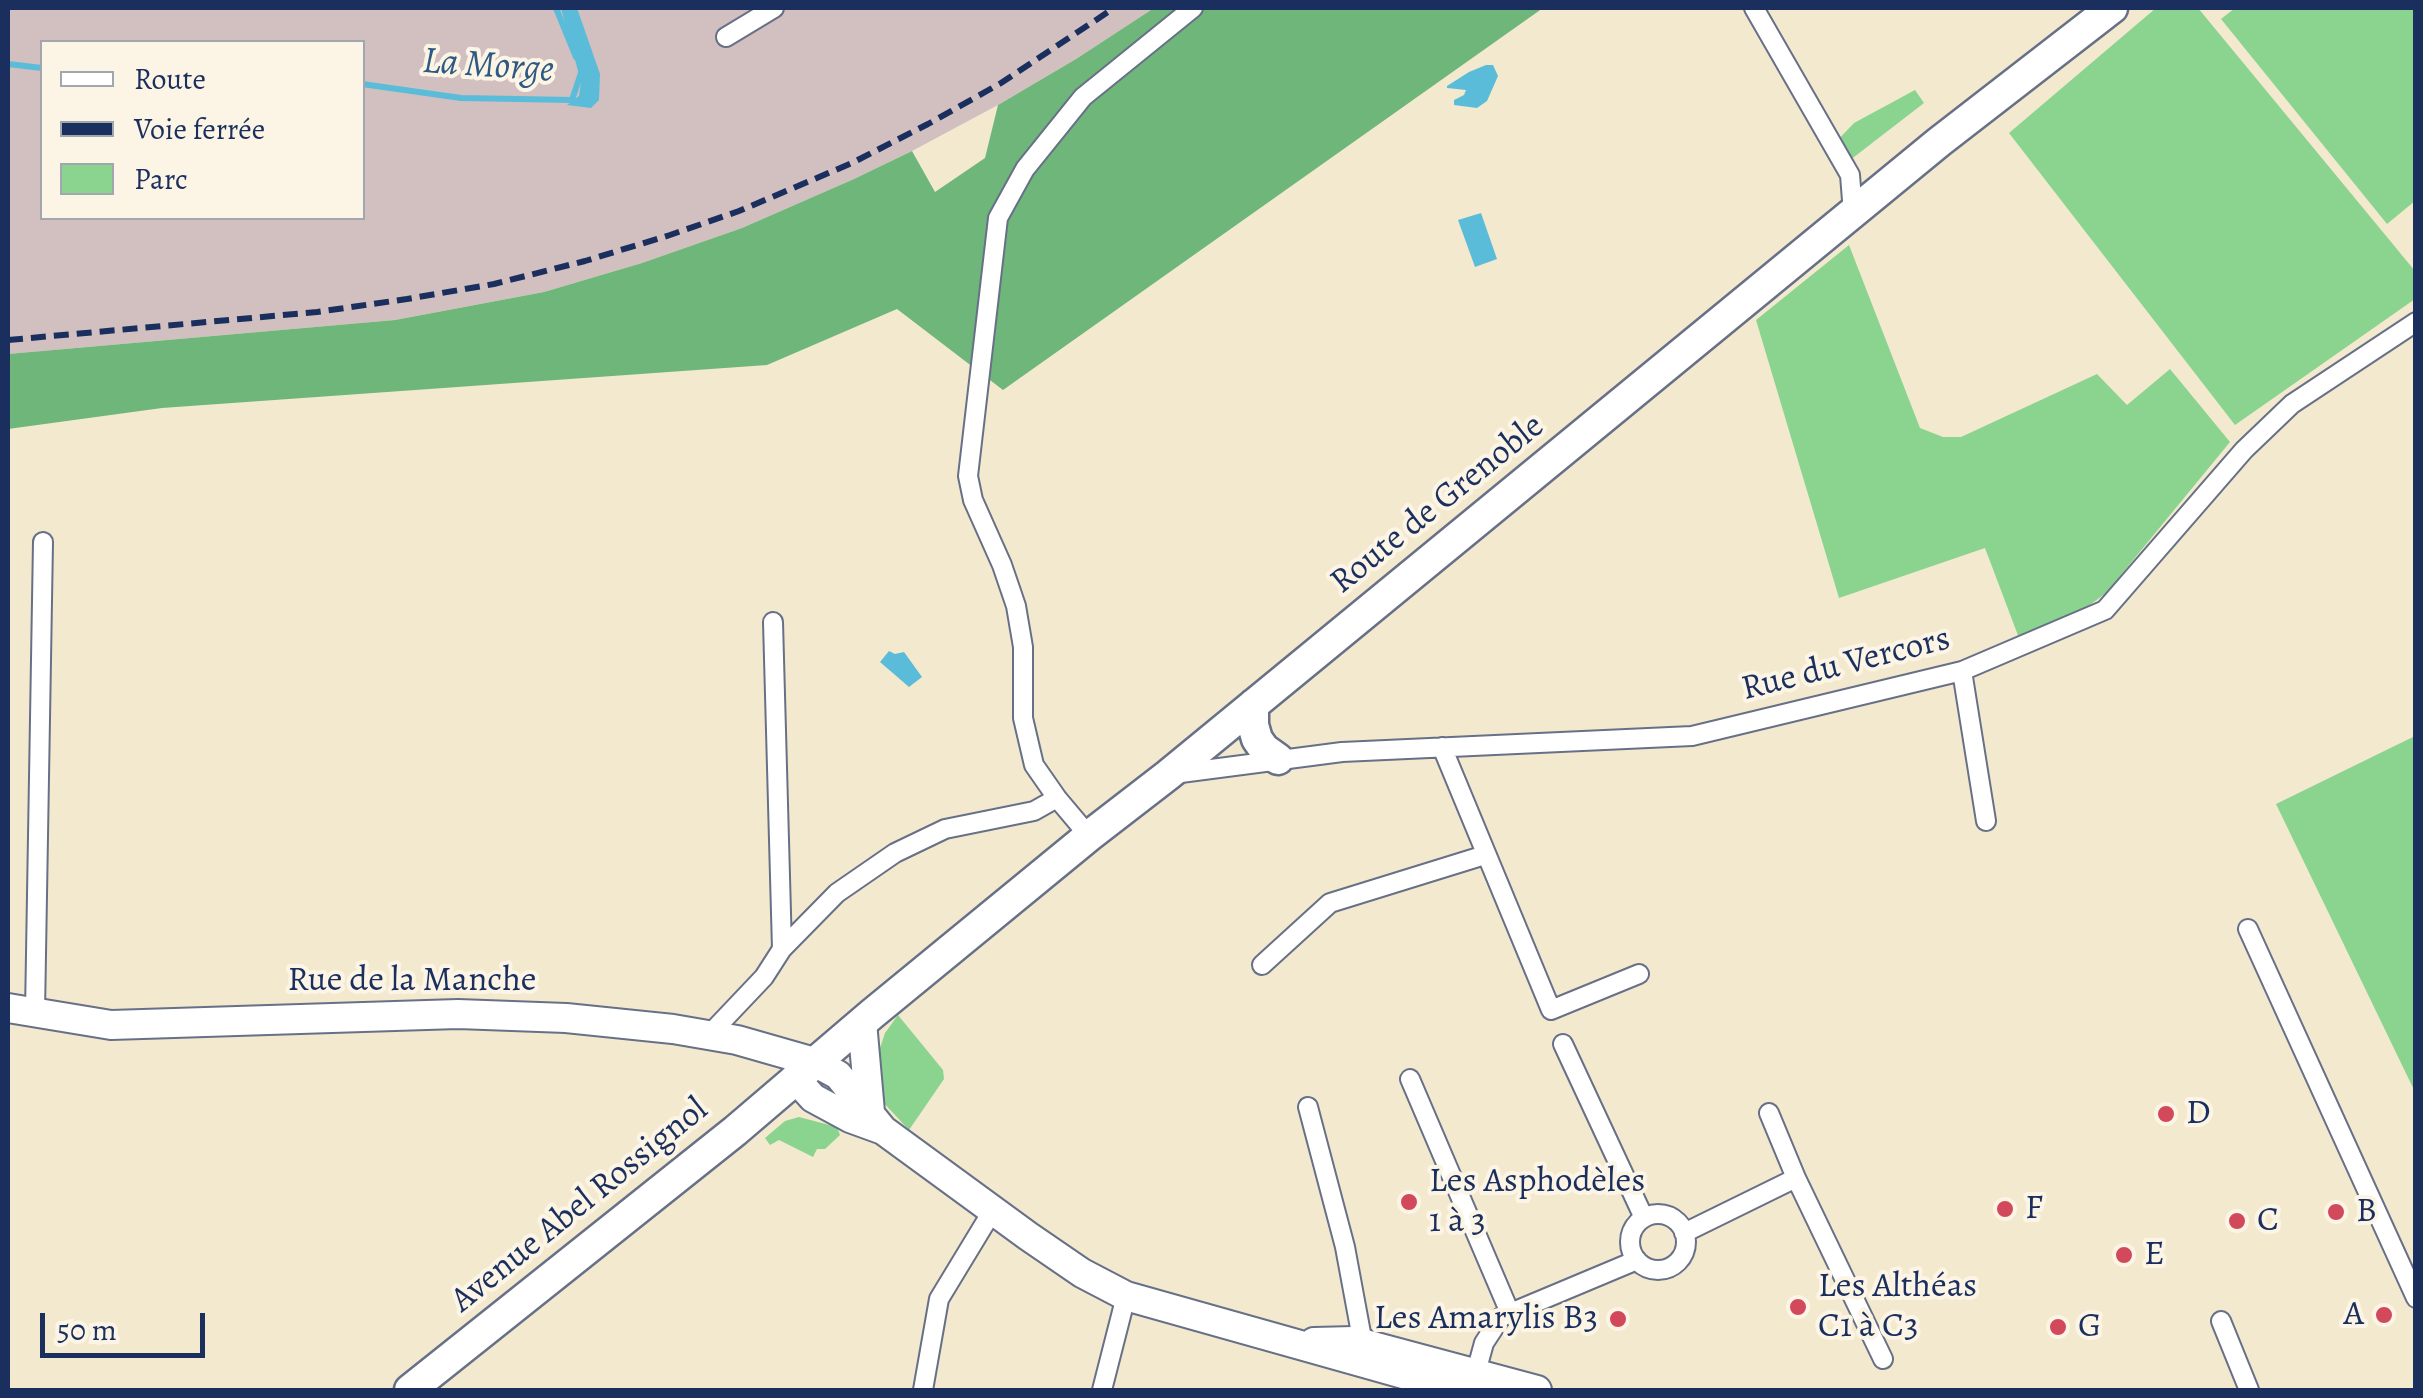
<!DOCTYPE html>
<meta charset="utf-8">
<style>
body{margin:0}
#map{position:relative;width:2423px;height:1398px;overflow:hidden;background:#f3e9cf;font-family:Alegreya,serif}
canvas{display:block}
.frame{position:absolute;inset:0;border:10px solid #1b2f5e;pointer-events:none}
.legend{position:absolute;left:40px;top:40px;width:325px;height:180px;box-sizing:border-box;background:#fcf5e5;border:2px solid #a2a6af;margin:0;padding:12px 18px;list-style:none;font-size:30px;color:#1b2f5e}
.legend li{display:flex;align-items:center;gap:20px;height:50px}
.legend b{width:50px;border:2px solid #a2a6af}
.scale{position:absolute;left:40px;top:1313px;width:165px;height:45px;box-sizing:border-box;border:5px solid #1b2f5e;border-top:0;padding-left:12px;font-size:30px;line-height:35px;white-space:nowrap;color:#1b2f5e;-webkit-text-stroke:8px #fcf5e5;paint-order:stroke}
</style>
<div id="map">
<canvas width="2423" height="1398"></canvas>
<div class="frame"></div>
<ul class="legend">
<li><b style="height:12px;background:#fff"></b>Route</li>
<li><b style="height:12px;background:#1b2f5e"></b>Voie ferrée</li>
<li><b style="height:28px;background:#8ad490"></b>Parc</li>
</ul>
<div class="scale">50 m</div>
</div>
<script>
const g = document.querySelector('canvas').getContext('2d');
g.lineJoin = 'round';
function paint(path, color) { g.fillStyle = color; g.fill(path, 'evenodd'); }
const shape = rows => new Path2D(rows.map(r => 'M' + r).join(''));
function trace(path, color, width, dash) { g.strokeStyle = color; g.lineWidth = width; g.lineCap = dash ? 'butt' : 'round'; g.setLineDash(dash || []); g.stroke(path); }
function write(font, color, halo, rows, align = 'center') {
  g.font = font + ' Alegreya,serif'; g.lineWidth = 8; g.setLineDash([]); g.textBaseline = 'middle'; g.strokeStyle = halo; g.fillStyle = color; for (const [text, x, y, turn = 0] of rows) {
    g.save(); g.translate(x, y); g.rotate((+turn || 0) * Math.PI / 180); g.textAlign = isNaN(turn) ? turn : align; if (halo) g.strokeText(text, 0, 0); g.fillText(text, 0, 0); g.restore();
  }
}
paint(shape([
 [8,8,1154,8,1076,59,998,105,912,151,854,179,742,228,642,263,544,292,395,320,8,354],
 [42,42,362,42,362,218,42,218]
]), '#d2bfc0');
paint(shape([
 [2156,8,2198,8,2415,271,2415,299,2235,425,2009,133],
 [2235,8,2415,8,2415,201,2387,224,2221,19],
 [1915,90,1924,103,1845,164,1834,144,1854,123],
 [1849,245,1920,428,1943,437,1961,437,2097,374,2127,405,2170,369,2230,442,2106,593,2087,607,2019,638,1985,548,1839,598,1756,320],
 [2415,736,2415,1092,2276,804],
 [898,1015,943,1070,944,1079,909,1130,881,1100,876,1076,879,1051,885,1033],
 [799,1117,837,1127,840,1135,825,1149,817,1149,813,1157,779,1140,770,1145,765,1138,785,1121]
]), '#8ad490');
paint(shape([
 [1154,8,1543,8,1003,390,897,309,767,365,162,408,8,429,8,354,395,320,544,292,642,263,742,228,854,179,912,151,935,192,985,158,998,105,1076,59]
]), '#6fb67a');
paint(shape([
 [561,8,577,8,600,74,599,100,591,108,567,105,579,96,581,82],
 [1486,65,1493,65,1498,76,1487,101,1477,108,1454,105,1454,100,1464,95,1466,90,1447,88,1447,86,1469,72],
 [1481,213,1497,259,1475,267,1458,220],
 [889,651,895,654,904,652,922,677,909,687,880,662]
]), '#5abcd8');
trace(shape([
 [556,8,576,57],
 [8,64,42,68],
 [362,84,461,98,572,100,581,73]
]), '#5abcd8', 6);
const street = shape([
 [1754,8,1850,175,1853,213],
 [726,37,774,8],
 [773,622,782,949],
 [1962,671,1986,821],
 [1442,747,1551,1010,1639,974],
 [1173,774,1342,752,1692,736,1962,671,2105,610,2244,450,2292,404,2416,322],
 [1089,836,1057,798,1034,765,1023,718,1023,647,1016,606,1002,565,973,500,968,476,998,218,1025,169,1083,97,1193,8],
 [2248,929,2416,1298],
 [1262,965,1330,903,1485,855],
 [35,1013,43,542],
 [708,1036,764,977,782,949,837,893,895,853,945,829,1034,811,1057,798],
 [1563,1044,1644,1218],
 [1410,1079,1510,1313],
 [1308,1107,1345,1247,1363,1344,1359,1349],
 [1769,1113,1796,1178],
 '1630 1242a28 28 0 1 1 56 0a28 28 0 1 1-56 0Z',
 [1684,1233,1796,1178,1883,1359],
 [2221,1321,2249,1390],
 [1473,1383,1484,1343,1501,1317,1637,1260],
 [923,1390,939,1299,993,1210],
 [1102,1390,1126,1296]
]);
const secondary = shape([
 [8,1008,111,1025,458,1014,566,1018,673,1029,737,1040,814,1062,838,1075,883,1130],
 [862,1022,870,1112],
 [795,1078,813,1098,850,1118,883,1130,1028,1236,1082,1273,1126,1296,1460,1390],
 [1314,1342,1354,1341,1537,1390]
]);
const primary = shape([
 [1253,705,1253,725,1257,739,1264,749,1278,759],
 [410,1390,735,1131,872,1014,1089,836,1168,775,1939,142,2112,8]
]);
trace(street, '#677086', 22);
trace(secondary, '#677086', 32);
trace(primary, '#677086', 35);
trace(street, '#fff', 18);
trace(secondary, '#fff', 28);
trace(primary, '#fff', 30);
trace(shape([
 [8,340,317,312,407,299,494,284,585,261,670,235,739,211,852,163,928,124,1001,83,1114,8]
]), '#1b2f5e', 6, [15, 8]);
for (const [x, y, r, color] of [
 [2166,1114,10,"#d1495b"],
 [1409,1202,10,"#d1495b"],
 [2005,1209,10,"#d1495b"],
 [2336,1212,10,"#d1495b"],
 [2237,1221,10,"#d1495b"],
 [2124,1255,10,"#d1495b"],
 [1798,1307,10,"#d1495b"],
 [2384,1315,10,"#d1495b"],
 [1618,1319,10,"#d1495b"],
 [2058,1327,10,"#d1495b"]
]) { const dot = new Path2D(); dot.arc(x, y, r, 0, 2 * Math.PI); g.fillStyle = color; g.fill(dot); trace(dot, '#fcf5e5', 4); }
write('35px', '#1b2f5e', '#fcf5e5', [
 ["Route de Grenoble",1438,505,-39],
 ["Rue du Vercors",1846,665,-14],
 ["Rue de la Manche",412,981],
 ["Avenue Abel Rossignol",580,1206,-39]
]);
write('35px', '#1b2f5e', '#fcf5e5', [
 ["D",2186,1114],
 ["Les Asphodèles",1429,1182],
 ["1 à 3",1429,1222],
 ["F",2025,1209],
 ["B",2356,1212],
 ["C",2257,1221],
 ["E",2144,1255],
 ["Les Althéas",1818,1287],
 ["C1 à C3",1818,1327],
 ["A",2364,1315,"right"],
 ["Les Amarylis B3",1598,1319,"right"],
 ["G",2078,1327]
], 'left');
write('italic 38px', '#2e5983', '#fcf5e5', [
 ["La Morge",488,67,4]
]);
</script>
